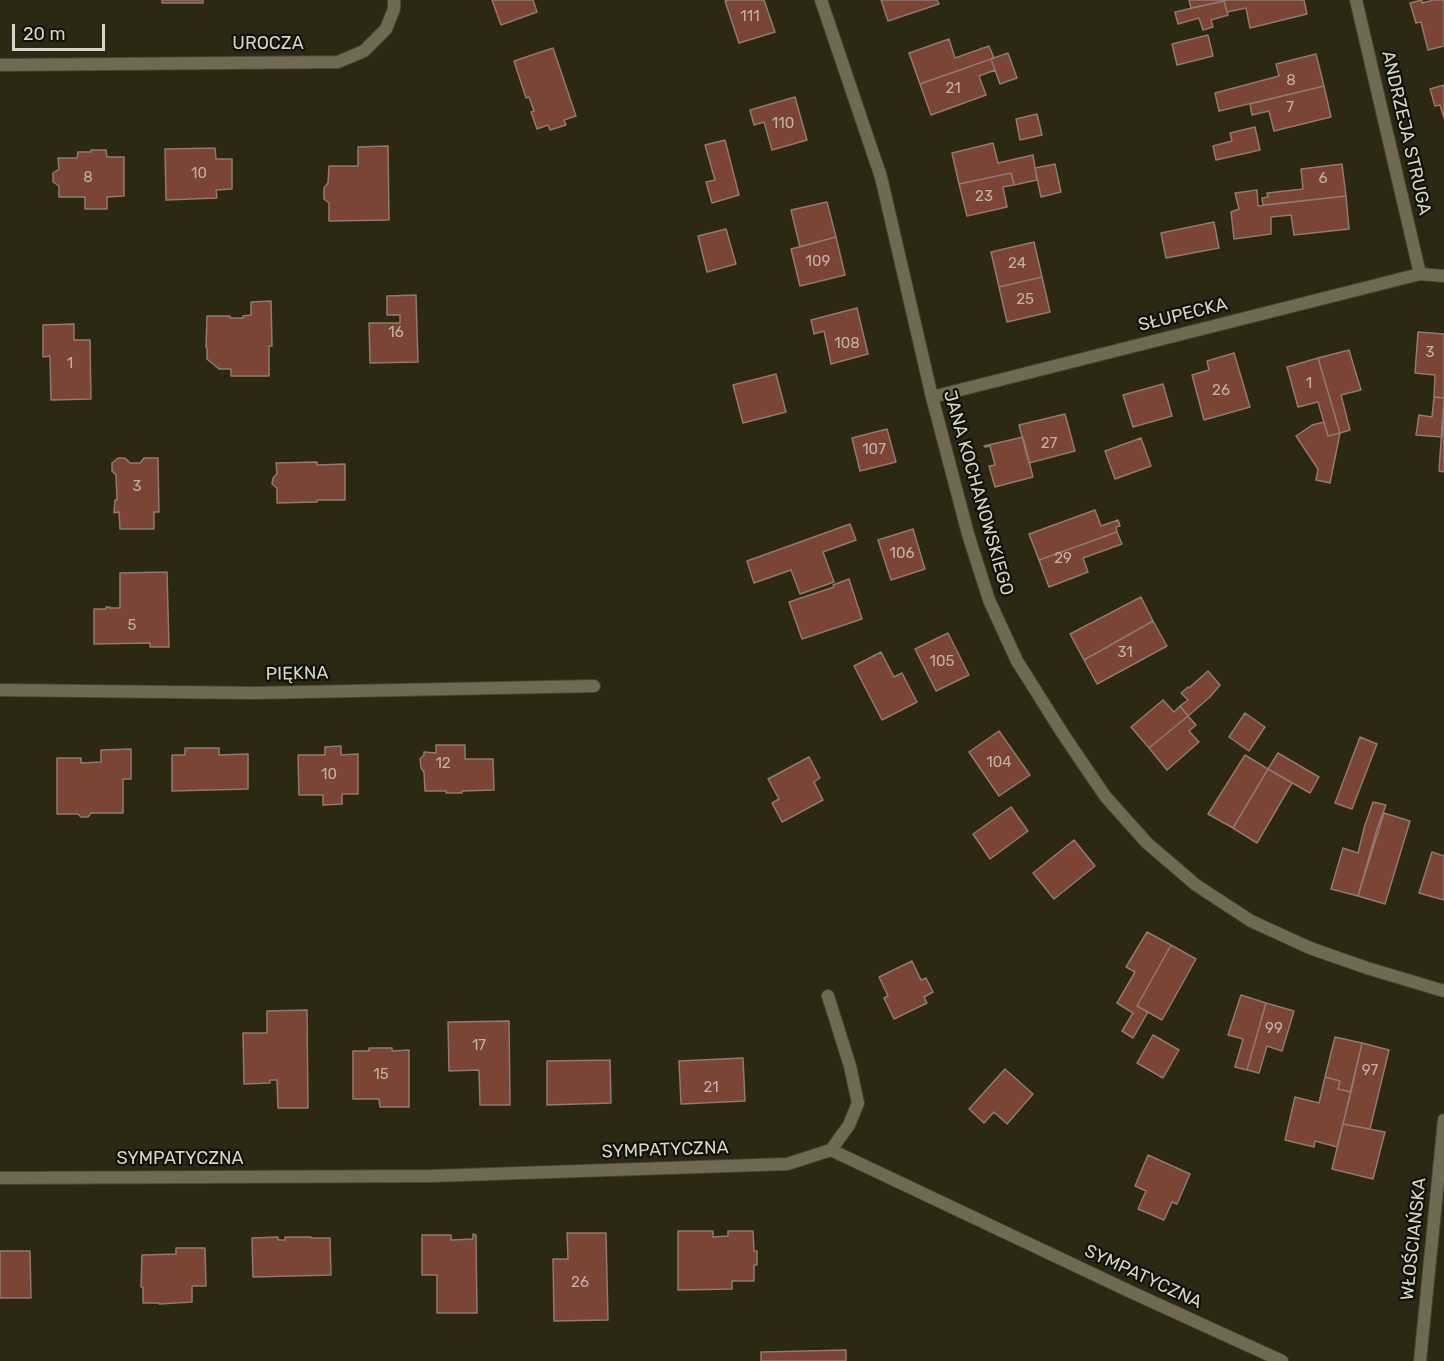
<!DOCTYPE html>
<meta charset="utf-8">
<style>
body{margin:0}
#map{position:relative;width:1444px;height:1361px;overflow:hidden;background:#2c2813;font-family:Rubik,sans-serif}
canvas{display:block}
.scale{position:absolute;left:12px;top:24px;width:93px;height:27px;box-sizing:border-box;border:3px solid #d7d5c8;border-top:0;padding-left:8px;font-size:18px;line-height:21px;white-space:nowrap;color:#d7d5c8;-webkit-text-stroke:4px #121108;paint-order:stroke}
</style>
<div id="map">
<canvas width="1444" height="1361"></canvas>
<div class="scale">20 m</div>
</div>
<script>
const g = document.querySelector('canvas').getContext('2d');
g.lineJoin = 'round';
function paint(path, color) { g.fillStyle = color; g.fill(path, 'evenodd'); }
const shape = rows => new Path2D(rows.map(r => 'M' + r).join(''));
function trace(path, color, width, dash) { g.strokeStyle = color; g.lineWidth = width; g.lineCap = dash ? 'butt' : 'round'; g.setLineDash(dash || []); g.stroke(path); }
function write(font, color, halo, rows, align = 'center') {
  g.font = font + ' Rubik,sans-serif'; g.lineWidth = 4.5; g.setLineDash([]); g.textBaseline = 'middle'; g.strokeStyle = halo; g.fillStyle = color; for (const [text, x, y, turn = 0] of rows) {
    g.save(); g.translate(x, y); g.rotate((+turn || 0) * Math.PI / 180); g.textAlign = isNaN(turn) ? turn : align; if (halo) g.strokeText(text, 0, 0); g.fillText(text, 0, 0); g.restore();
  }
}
const building = shape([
 [162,0,203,0,203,3,162,3,162,0],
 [492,0,533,0,537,12,501,25,492,0],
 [729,0,764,0,775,32,739,43,725,1,729,0],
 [881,0,937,0,939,4,888,21,881,0],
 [1189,0,1224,0,1224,1,1191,8,1189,0],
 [1227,0,1304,0,1307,14,1250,28,1246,8,1227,12,1224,1,1227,0],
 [1422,0,1422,3,1434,0,1444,0,1444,46,1428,50,1421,22,1416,23,1410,3,1422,0],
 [1224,1,1228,15,1211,20,1213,27,1203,30,1199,18,1178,24,1175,12,1224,1],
 [1208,35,1213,56,1177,65,1172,44,1208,35],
 [949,39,955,58,989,46,994,58,920,84,909,53,949,39],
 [553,48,576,116,564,120,566,125,550,130,548,125,537,129,531,112,534,111,529,97,526,98,514,61,553,48],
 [1008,53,1017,78,1000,84,991,59,1008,53],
 [1316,54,1324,86,1219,111,1215,93,1279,76,1276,64,1316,54],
 [991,59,995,70,979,76,986,95,931,115,920,84,991,59],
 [1444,85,1444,118,1440,105,1435,106,1430,89,1444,85],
 [1324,86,1331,117,1274,131,1269,111,1252,115,1250,104,1324,86],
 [795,97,807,140,772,150,764,122,754,125,750,110,795,97],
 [1037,114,1042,135,1020,140,1016,119,1037,114],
 [1255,127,1260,150,1216,160,1213,146,1232,141,1230,133,1255,127],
 [725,140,739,195,712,203,706,182,715,180,705,145,725,140],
 [993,143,998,163,1033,155,1037,180,1014,185,1011,173,959,184,952,153,993,143],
 [388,146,389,220,329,221,329,203,324,199,324,188,328,183,329,166,358,166,358,147,388,146],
 [215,148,216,159,232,159,232,189,216,190,217,198,166,200,165,149,215,148],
 [91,150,106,150,107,157,124,157,124,196,107,197,107,209,85,209,85,197,59,197,59,186,53,182,53,173,59,169,58,158,77,158,78,152,91,152,91,150],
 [1055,164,1061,192,1041,197,1035,168,1055,164],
 [1342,164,1346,196,1263,205,1262,198,1268,197,1267,193,1303,189,1301,169,1342,164],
 [1011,173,1014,185,1003,187,1007,207,967,216,959,184,1011,173],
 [1257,190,1258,206,1346,196,1349,229,1294,235,1291,215,1271,217,1271,234,1234,239,1231,212,1239,209,1235,193,1257,190],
 [827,202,836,237,800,247,791,210,827,202],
 [1214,222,1219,248,1166,258,1161,233,1214,222],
 [726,229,736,264,707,272,698,236,726,229],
 [836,237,845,275,800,286,791,249,836,237],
 [1034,242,1042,277,999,287,991,252,1034,242],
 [1042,277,1050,312,1007,322,999,287,1042,277],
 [416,295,418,362,370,363,369,323,400,323,400,315,387,315,387,296,416,295],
 [271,301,272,346,269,346,269,376,231,376,231,369,219,369,207,359,207,348,206,347,207,316,230,316,230,318,243,318,243,316,251,315,251,302,271,301],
 [857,308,868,354,831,364,824,331,814,334,811,320,857,308],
 [74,324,74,340,90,340,91,399,51,400,50,356,43,357,43,325,74,324],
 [1418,332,1444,334,1444,398,1434,397,1435,375,1415,373,1418,332],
 [1349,350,1361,390,1341,395,1350,430,1340,433,1318,358,1349,350],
 [1234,353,1250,407,1204,420,1192,375,1209,370,1207,361,1234,353],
 [1318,358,1340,433,1328,436,1318,402,1298,407,1287,367,1318,358],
 [776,374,786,412,743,423,733,385,776,374],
 [1163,384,1172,416,1133,427,1123,395,1163,384],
 [1434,397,1444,398,1442,437,1416,435,1419,415,1432,417,1434,397],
 [1444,398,1444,472,1439,471,1444,398],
 [1065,414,1075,451,1029,463,1019,425,1065,414],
 [1324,422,1328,436,1340,433,1330,483,1316,480,1318,469,1296,436,1312,425,1324,422],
 [887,429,896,462,860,471,852,438,887,429],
 [1023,437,1033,477,995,487,989,466,995,465,990,446,985,447,984,446,1023,437],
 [1141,438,1151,466,1115,479,1105,451,1141,438],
 [118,458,125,458,130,463,140,463,144,458,158,458,159,512,154,512,154,529,120,529,119,512,114,513,115,500,117,500,116,475,112,471,112,463,118,458],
 [317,462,317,465,345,464,345,500,317,500,317,502,277,503,277,488,272,484,273,478,277,474,276,463,317,462],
 [1095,510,1101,526,1118,520,1120,526,1116,527,1117,532,1039,560,1029,534,1095,510],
 [850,524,856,540,823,552,834,582,800,594,791,570,754,583,747,561,850,524],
 [913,529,925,569,891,580,878,540,913,529],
 [1117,532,1122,544,1083,558,1088,572,1049,587,1039,560,1117,532],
 [167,572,169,647,150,647,150,643,94,644,94,609,106,609,106,607,110,607,110,608,120,608,120,573,167,572],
 [849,579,862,619,802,639,789,602,834,587,833,585,849,579],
 [1141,597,1153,621,1084,660,1070,634,1141,597],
 [1153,621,1167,646,1097,684,1084,660,1153,621],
 [948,633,969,675,936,691,915,649,948,633],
 [881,652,894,677,902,673,917,702,882,720,854,666,881,652],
 [1208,671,1220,685,1210,697,1188,716,1180,706,1188,700,1181,693,1188,687,1189,688,1208,671],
 [1163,700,1174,712,1180,706,1188,716,1149,748,1131,727,1163,700],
 [1245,713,1265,727,1249,751,1229,737,1245,713],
 [1188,716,1196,725,1189,731,1199,742,1167,770,1149,748,1188,716],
 [999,731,1030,775,999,796,969,752,999,731],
 [1360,737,1377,744,1352,809,1335,803,1360,737],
 [436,745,465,745,465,759,493,759,494,790,462,791,462,793,446,793,446,791,425,791,424,772,421,768,420,759,424,755,424,752,436,753,436,745],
 [341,746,341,755,358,754,358,794,342,794,342,804,323,805,323,795,299,795,298,755,325,755,325,747,341,746],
 [185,748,219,748,219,755,248,754,248,789,172,791,172,755,185,755,185,748],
 [131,749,131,779,123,779,123,813,91,813,88,817,81,817,78,814,57,814,57,758,81,758,81,763,101,762,101,750,131,749],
 [1278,753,1319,777,1310,793,1268,769,1278,753],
 [1245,755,1268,769,1233,828,1208,814,1245,755],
 [809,757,820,778,814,782,823,800,782,822,772,803,779,799,768,779,809,757],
 [1268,769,1292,783,1257,843,1233,828,1268,769],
 [1373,802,1386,805,1377,829,1358,896,1331,889,1343,848,1358,853,1365,825,1373,802],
 [1011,807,1028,831,990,859,973,834,1011,807],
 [1384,813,1410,821,1385,904,1358,896,1384,813],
 [1074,840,1095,866,1054,899,1033,873,1074,840],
 [1432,852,1444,856,1444,900,1419,893,1432,852],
 [1147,932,1171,945,1137,1006,1148,1012,1133,1038,1122,1031,1133,1013,1117,1003,1135,972,1126,967,1147,932],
 [1171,945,1196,959,1162,1020,1137,1006,1171,945],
 [912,961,921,980,926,978,933,992,924,997,927,1003,894,1019,884,998,888,996,879,977,912,961],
 [1241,995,1266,1003,1247,1070,1235,1067,1243,1039,1228,1035,1241,995],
 [1266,1003,1294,1011,1282,1051,1267,1046,1259,1073,1247,1070,1266,1003],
 [307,1010,308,1108,278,1108,277,1080,270,1080,270,1083,244,1084,243,1033,267,1033,267,1011,307,1010],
 [509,1021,510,1105,480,1105,479,1070,449,1071,448,1022,509,1021],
 [1153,1035,1179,1050,1163,1078,1137,1063,1153,1035],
 [1335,1037,1362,1043,1351,1092,1338,1089,1340,1081,1325,1077,1335,1037],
 [1362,1043,1389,1050,1370,1129,1343,1124,1362,1043],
 [369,1048,392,1048,392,1051,409,1050,409,1107,380,1107,379,1099,353,1099,353,1051,369,1051,369,1048],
 [743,1058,745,1101,681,1104,679,1061,743,1058],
 [610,1060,611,1103,547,1105,547,1061,610,1060],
 [1005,1069,1033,1094,1007,1124,994,1112,984,1123,969,1109,1005,1069],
 [1325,1077,1340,1081,1338,1089,1351,1092,1337,1147,1315,1141,1314,1147,1285,1140,1295,1097,1319,1103,1325,1077],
 [1343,1124,1385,1132,1373,1179,1332,1169,1343,1124],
 [1148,1155,1190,1174,1177,1204,1172,1202,1164,1220,1138,1209,1146,1191,1135,1186,1148,1155],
 [678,1231,713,1231,713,1237,728,1236,728,1231,753,1231,754,1251,757,1251,757,1265,754,1265,754,1281,732,1281,732,1289,678,1290,678,1231],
 [567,1233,606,1233,608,1320,554,1321,553,1259,568,1259,567,1233],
 [473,1234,476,1235,477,1313,437,1313,437,1275,422,1275,422,1235,451,1235,451,1240,473,1239,473,1234],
 [278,1237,278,1240,285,1240,285,1237,311,1237,311,1238,330,1238,331,1275,253,1277,252,1238,278,1237],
 [176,1248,205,1248,206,1286,192,1286,192,1302,159,1304,159,1303,143,1303,143,1287,141,1287,142,1255,176,1254,176,1248],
 [0,1251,30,1251,31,1298,0,1298,0,1251],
 [846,1350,846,1361,761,1361,761,1352,846,1350]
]);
paint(building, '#7b4536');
trace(building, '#927870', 1.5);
const service = shape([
 [0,65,338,62,364,51,386,29,394,9,394,0],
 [828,996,850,1066,858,1103,849,1125,831,1150]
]);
const minor = shape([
 [1356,0,1420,274],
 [932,397,1420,274,1444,276],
 [0,690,255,693,594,686],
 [0,1178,432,1176,787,1164,831,1150,1131,1292,1282,1361],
 [1420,1361,1444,1120]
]);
const tertiary = shape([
 [821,0,881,177,932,397,968,534,989,600,1017,661,1063,734,1105,796,1147,843,1196,885,1251,921,1310,948,1367,968,1444,991]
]);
trace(service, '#474430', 14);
trace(minor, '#474430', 14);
trace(tertiary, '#474430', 14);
trace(service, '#716a53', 12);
trace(minor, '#716a53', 12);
trace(tertiary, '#716a53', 12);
write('15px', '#c0b1a4', null, [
 ["111",750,17],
 ["8",1291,81],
 ["21",953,89],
 ["7",1290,108],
 ["110",783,124],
 ["10",199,174],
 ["8",88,178],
 ["6",1323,179],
 ["23",984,197],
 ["109",818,262],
 ["24",1017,264],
 ["25",1025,300],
 ["16",396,333],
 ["108",847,344],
 ["3",1430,353],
 ["1",70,364],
 ["1",1309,384],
 ["26",1221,391],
 ["27",1049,444],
 ["107",874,450],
 ["3",137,487],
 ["106",902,554],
 ["29",1063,559],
 ["5",132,626],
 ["31",1125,653],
 ["105",942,662],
 ["104",999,763],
 ["12",443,764],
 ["10",329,775],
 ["99",1274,1029],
 ["17",479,1046],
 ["97",1370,1071],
 ["15",381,1075],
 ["21",711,1088],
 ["26",580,1283]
]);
write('18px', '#d7d5c8', '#121108', [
 ["UROCZA",268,44],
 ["ANDRZEJA STRUGA",1406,133,77],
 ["SŁUPECKA",1183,315,-14],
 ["JANA KOCHANOWSKIEGO",978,493,74],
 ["PIĘKNA",297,674,-1],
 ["SYMPATYCZNA",665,1150,-2],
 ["SYMPATYCZNA",180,1159],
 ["WŁOŚCIAŃSKA",1414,1239,-84],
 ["SYMPATYCZNA",1143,1277,25]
]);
</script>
